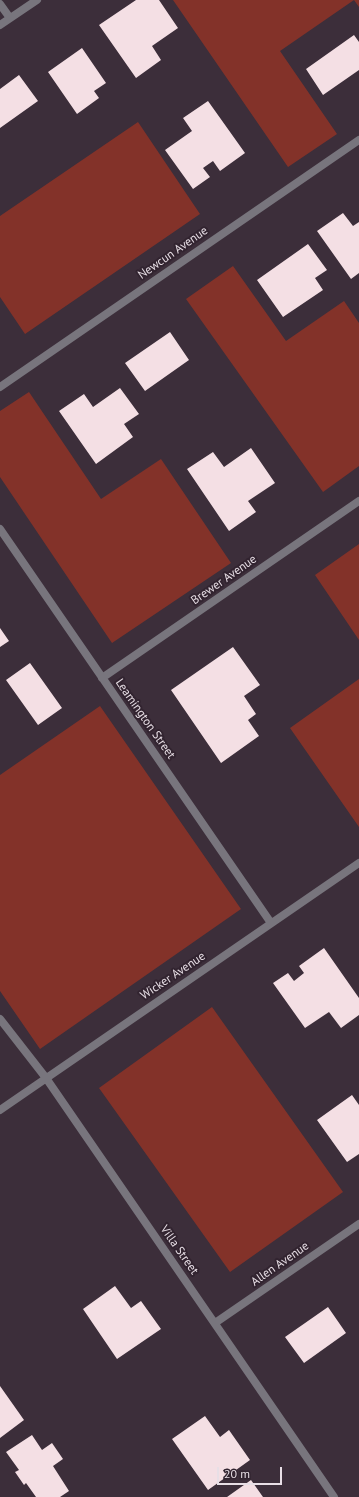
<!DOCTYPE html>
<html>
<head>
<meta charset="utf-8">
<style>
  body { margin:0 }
  #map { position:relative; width:359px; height:1497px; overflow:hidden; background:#3c2e3a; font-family:"PT Sans",sans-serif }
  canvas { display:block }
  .scale { position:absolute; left:217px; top:1467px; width:65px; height:18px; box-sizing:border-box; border:2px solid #e8dfe6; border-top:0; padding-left:5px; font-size:12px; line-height:14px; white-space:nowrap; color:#e8dfe6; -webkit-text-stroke:3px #322430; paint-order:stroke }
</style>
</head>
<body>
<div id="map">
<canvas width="359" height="1497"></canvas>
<div class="scale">20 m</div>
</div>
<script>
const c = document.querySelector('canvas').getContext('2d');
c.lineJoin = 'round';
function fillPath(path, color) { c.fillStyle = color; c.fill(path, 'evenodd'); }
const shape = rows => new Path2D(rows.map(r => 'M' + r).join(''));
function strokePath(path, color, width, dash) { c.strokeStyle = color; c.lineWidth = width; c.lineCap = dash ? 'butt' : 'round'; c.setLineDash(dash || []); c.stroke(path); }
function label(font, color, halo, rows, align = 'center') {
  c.font = font + ' "PT Sans",sans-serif'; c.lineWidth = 4; c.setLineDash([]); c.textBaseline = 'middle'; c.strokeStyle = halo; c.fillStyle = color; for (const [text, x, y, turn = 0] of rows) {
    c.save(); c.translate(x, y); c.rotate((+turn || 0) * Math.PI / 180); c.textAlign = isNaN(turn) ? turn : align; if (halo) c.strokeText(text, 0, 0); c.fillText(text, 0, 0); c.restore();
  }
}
const green = shape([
  [173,0,359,0,359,7,354,0,280,51,337,134,288,167],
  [138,122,200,214,25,334,0,297,0,216],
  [233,266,286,341,344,301,359,323,359,466,323,492,186,299],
  [29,392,101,499,161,459,231,563,112,643,0,477,0,411],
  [359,544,359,640,315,575],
  [359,679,359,827,290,728],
  [100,706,241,909,40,1049,0,991,0,775],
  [212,1007,343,1192,230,1272,99,1088]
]);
const building = shape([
  [136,0,159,0,178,28,152,46,161,60,136,78,99,25],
  [354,35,359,42,359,70,323,95,306,69],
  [82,48,106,83,94,91,99,98,77,114,48,72],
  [19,75,38,101,0,128,0,89],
  [208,101,245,153,220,171,213,161,203,168,210,177,193,189,165,150,192,131,183,118],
  [343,213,353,226,359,222,359,273,351,279,317,231],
  [308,244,327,270,315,278,323,290,283,317,257,280],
  [170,332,189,360,145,391,125,363],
  [120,388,139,414,124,424,133,437,96,464,59,411,84,394,93,407],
  [251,448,275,483,248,501,256,512,229,531,187,469,213,452,224,467],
  [0,628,9,641,0,647],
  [233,647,260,685,244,696,256,714,248,720,259,736,221,763,171,690],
  [30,663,62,708,38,725,6,680],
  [324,948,359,998,359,1015,341,1028,329,1012,305,1028,273,983,288,973,294,981,304,973,299,966],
  [352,1095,359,1105,359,1154,347,1162,317,1120],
  [115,1286,131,1308,141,1301,161,1329,117,1359,83,1309],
  [328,1307,346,1333,304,1363,285,1337],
  [0,1386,24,1420,0,1438],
  [205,1416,220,1437,229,1430,250,1460,208,1490,172,1439],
  [32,1435,42,1450,52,1443,63,1459,53,1466,69,1491,60,1497,36,1497,26,1483,24,1485,15,1472,19,1470,6,1452],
  [251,1480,263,1497,227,1497]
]);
const street = shape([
  [0,4,10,18],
  [0,25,37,0],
  [0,387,359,140],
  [0,529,271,923],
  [102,678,359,501],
  [0,1019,46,1078,334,1497],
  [0,1110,359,863],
  [215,1323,359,1224]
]);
const streetNames = [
  ["Newcun Avenue",173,253,-35],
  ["Brewer Avenue",224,580,-35],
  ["Leamington Street",145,719,55],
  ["Wicker Avenue",173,976,-34],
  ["Villa Street",179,1250,55],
  ["Allen Avenue",280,1264,-35]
];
fillPath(green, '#833229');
fillPath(building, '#f4dfe4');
strokePath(street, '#78757d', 8);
label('12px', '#e8dfe6', '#322430', streetNames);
</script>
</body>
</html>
